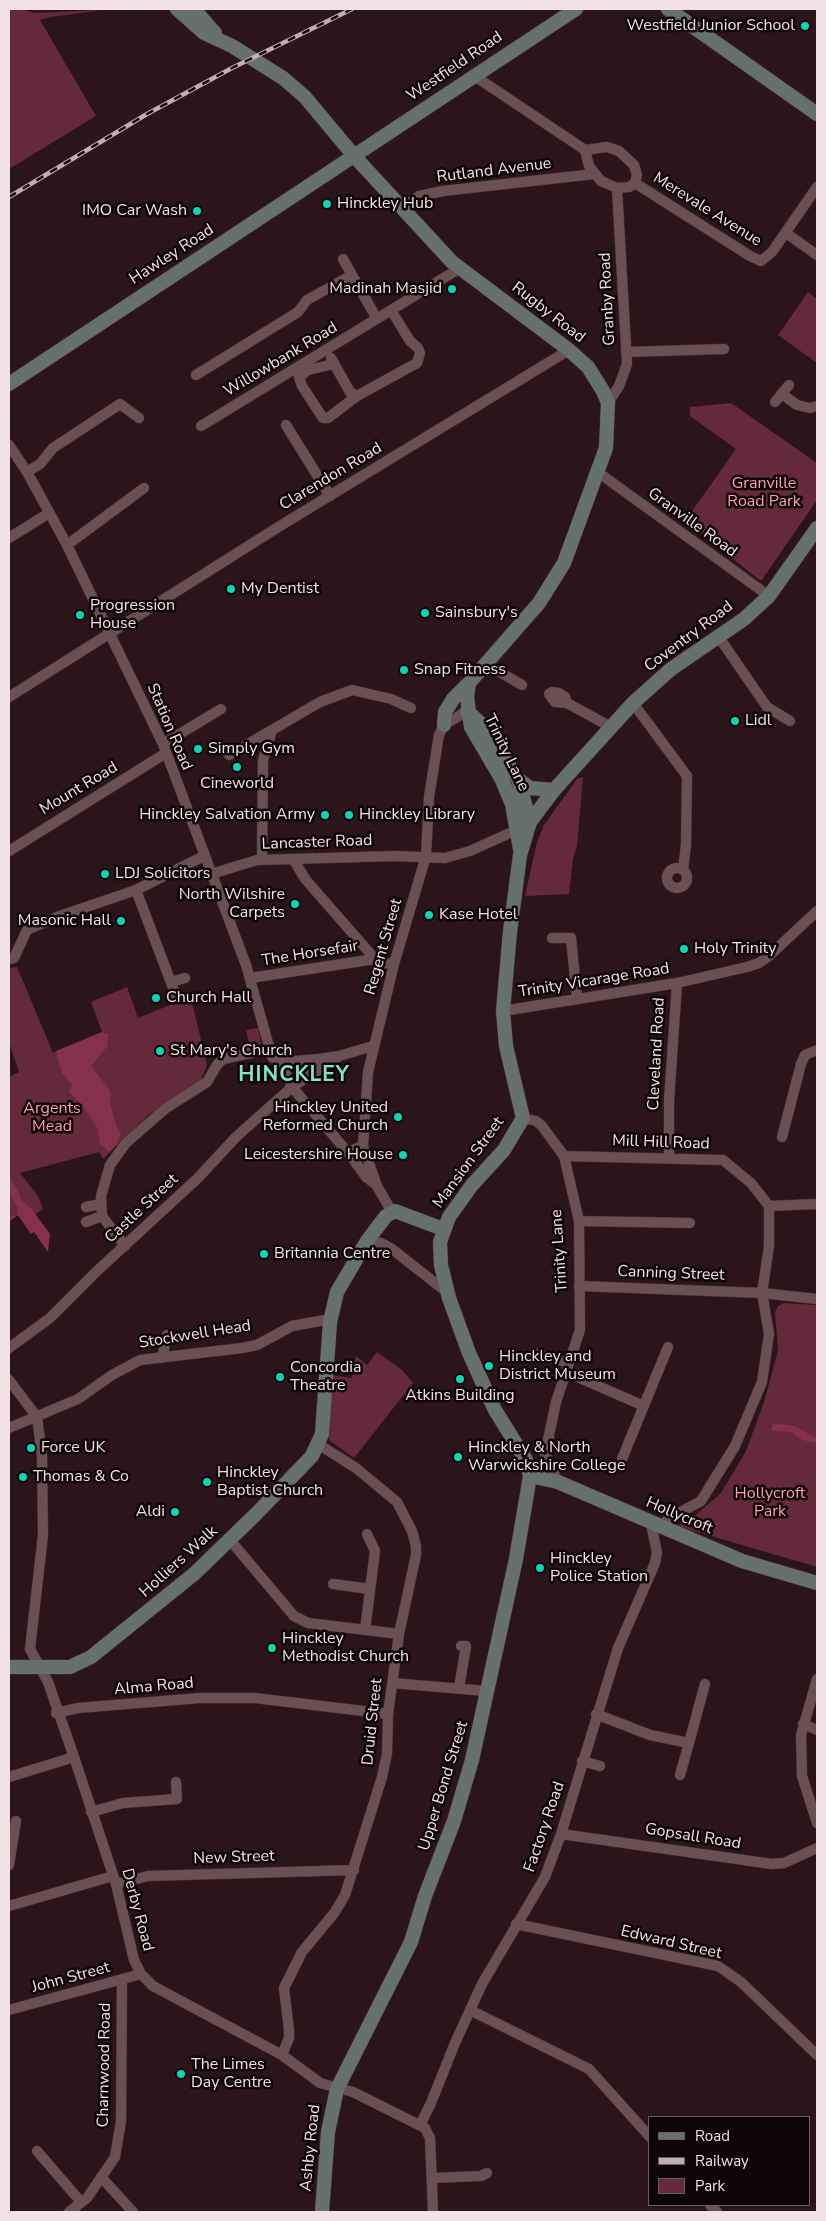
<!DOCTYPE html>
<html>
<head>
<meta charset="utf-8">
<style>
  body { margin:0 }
  #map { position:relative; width:826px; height:2221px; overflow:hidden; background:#2b151b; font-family:"Nunito Sans",sans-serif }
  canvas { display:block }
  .frame { position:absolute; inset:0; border:10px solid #f3e2e5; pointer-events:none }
  .legend { position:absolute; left:648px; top:2116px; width:162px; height:90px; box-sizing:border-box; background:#0d0506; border:1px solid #695d5f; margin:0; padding:6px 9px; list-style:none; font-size:15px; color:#f3e2e5 }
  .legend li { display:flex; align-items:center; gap:10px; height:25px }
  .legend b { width:25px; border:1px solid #695d5f }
</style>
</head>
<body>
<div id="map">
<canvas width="826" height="2221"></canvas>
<div class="frame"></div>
<ul class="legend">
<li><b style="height:6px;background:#66706d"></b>Road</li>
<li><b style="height:6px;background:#c1aeb2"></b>Railway</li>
<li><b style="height:14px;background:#64293a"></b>Park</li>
</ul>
</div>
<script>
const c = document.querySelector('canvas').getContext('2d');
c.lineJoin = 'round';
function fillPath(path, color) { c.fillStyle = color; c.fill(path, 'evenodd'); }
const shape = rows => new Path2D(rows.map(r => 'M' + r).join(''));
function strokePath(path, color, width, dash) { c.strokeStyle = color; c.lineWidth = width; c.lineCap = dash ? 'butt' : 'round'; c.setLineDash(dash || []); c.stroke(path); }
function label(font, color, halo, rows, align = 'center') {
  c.font = font + ' "Nunito Sans",sans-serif'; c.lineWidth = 5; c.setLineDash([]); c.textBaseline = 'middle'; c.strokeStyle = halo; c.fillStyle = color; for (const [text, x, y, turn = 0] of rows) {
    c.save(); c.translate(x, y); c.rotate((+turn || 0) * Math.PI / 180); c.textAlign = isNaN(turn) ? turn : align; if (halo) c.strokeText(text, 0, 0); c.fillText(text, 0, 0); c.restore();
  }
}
const green = shape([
  [9,9,21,9,35,13,103,10,50,17,40,20,96,116,9,169],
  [808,292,817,299,817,363,778,335],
  [731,403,817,463,817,500,761,581,685,521,736,449,690,416,690,407],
  [583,777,577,846,573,859,569,894,525,896,537,842,544,825,577,779],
  [17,967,53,1053,102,1032,91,1002,127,987,138,1018,170,1005,192,1002,207,1065,201,1080,148,1115,103,1159,99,1152,20,1173,38,1196,43,1209,23,1222,18,1215,9,1221,9,1077,19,1072,9,1042,9,968],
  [258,1028,261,1045,250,1047,246,1030],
  [784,1303,817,1305,817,1567,677,1526,693,1517,721,1493,746,1451,765,1399,778,1350,775,1312,778,1306],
  [377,1352,402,1370,413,1383,354,1458,329,1440,331,1375,352,1378,356,1356,367,1365]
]);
const forest = shape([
  [102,1032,109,1034,107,1047,91,1066,111,1092,110,1104,117,1127,121,1133,117,1144,109,1152,100,1144,98,1129,83,1106,69,1092,72,1084,62,1073,56,1051],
  [9,1178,19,1191,21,1200,31,1208,50,1234,48,1252,34,1232,31,1234,18,1215,9,1221,9,1218,17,1214,18,1207,9,1193],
  [773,1423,794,1426,817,1438,817,1443,802,1440,792,1432,771,1431]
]);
const street = shape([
  [473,75,585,150,589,166,601,181,617,188,629,187,635,183,637,175,634,165,619,151,607,147,585,150],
  [635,183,750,256,761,261,772,252,817,187],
  [402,208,419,196,443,191,594,174],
  [786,233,817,255],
  [343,259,352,275],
  [626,352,724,349],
  [331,358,350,392,357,396,417,363,420,353,418,348,410,341,391,310],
  [334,364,308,370,299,377,302,386,323,418,328,418,357,396],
  [196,375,298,312,307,300,352,275,377,319],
  [782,394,797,405,810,408,817,406],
  [775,402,789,385],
  [608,403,619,386,627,364,617,188],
  [286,425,330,496],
  [201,426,460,268],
  [9,445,27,472,67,545,163,744,246,965,272,1057,282,1062,319,1059,339,1056,373,1046],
  [27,472,40,464,53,448,120,404,139,418],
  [599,473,769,596],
  [9,538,49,513],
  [67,545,144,488],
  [718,636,767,707,790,721],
  [486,664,522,685],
  [9,697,280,526,569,350],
  [567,703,555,702,549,694,552,692,559,693,565,697,567,703,611,727],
  [633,703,687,776,686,845,683,870],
  [163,744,221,709],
  [229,755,320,702,352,690,391,699,411,708],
  [9,851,166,753],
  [293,859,306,880,375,959,382,963,394,964],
  [262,860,263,760,272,730],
  '667 878a10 10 0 1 1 20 0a10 10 0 1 1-20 0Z',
  [211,874,257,860,395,856,445,858,470,851,521,828],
  [136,890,175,993,170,995],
  [552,938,571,938,577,999],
  [9,959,14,958,27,930,57,917,136,890,204,856],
  [250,978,375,959],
  [171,982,185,978],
  [503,1011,677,983,747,967,759,963,769,956,817,911],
  [280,1061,292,1087,350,1155],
  [523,1118,536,1121,542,1126,564,1156,579,1221,580,1330,556,1402,545,1454,558,1482],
  [782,1137,801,1064,805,1055,817,1050],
  [363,1146,353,1150,350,1155,366,1177,374,1183],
  [564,1156,723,1160,751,1183,769,1206,769,1246,762,1293,769,1334,762,1382,735,1446,701,1501,668,1519,661,1527],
  [669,1157,669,1101,677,983],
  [769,1206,817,1204],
  [86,1207,100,1204],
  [392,1212,377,1186,363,1146,368,1072,394,964,426,856,429,797,439,735,444,725,467,711],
  [579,1221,690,1223],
  [86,1222,102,1216],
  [367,1241,381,1243,392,1249,448,1293],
  [125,1246,102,1216,101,1196,110,1165,126,1143,166,1108,207,1082,217,1065,223,1059,265,1050,269,1045],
  [579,1286,762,1293,817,1299],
  [9,1348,50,1318,97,1271,198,1178,236,1137,292,1087,337,1058],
  [534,1353,569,1363],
  [162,1358,167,1335],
  [566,1372,644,1406],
  [9,1380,37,1417,42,1455,43,1535,30,1649,48,1682,74,1757,116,1884,134,1960,141,1974,153,1986,282,2055,320,2083,353,2092,425,2128,430,2138,433,2212],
  [9,1428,78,1399,112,1375,140,1360,242,1348,257,1345,292,1326,325,1320,330,1322],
  [622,1459,668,1347],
  [230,1540,294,1616,308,1623,399,1634],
  [333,1584,370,1589],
  [365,1630,375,1551,367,1534],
  [817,1679,801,1735,802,1776,817,1823],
  [392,1683,486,1691],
  [459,1688,466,1646,461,1646],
  [56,1713,78,1708,200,1698,255,1698,388,1714],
  [596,1714,650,1735,689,1743,705,1684],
  [803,1724,817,1730],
  [582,1761,600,1766],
  [680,1775,689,1743],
  [9,1777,74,1757],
  [91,1812,123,1803,177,1799,176,1782],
  [561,1834,772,1864,784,1863,817,1848],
  [9,1865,16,1821],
  [116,1884,148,1876,354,1870],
  [9,1906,113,1876],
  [516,1924,718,1966,741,1982,817,2055],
  [9,2010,141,1974],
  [470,2010,589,2069,650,2137],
  [282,2055,289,2038,289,2030,284,1988,302,1952,335,1912,345,1895,382,1777,387,1754,388,1714,399,1634,416,1555,416,1546,412,1531,397,1502,356,1468,318,1444],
  [420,2125,431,2103,455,2043,482,1984,545,1877,561,1834,618,1648,655,1563,657,1552,652,1529,653,1524],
  [37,2151,81,2202],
  [101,2177,133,2212],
  [432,2178,481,2176,487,2173],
  [710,2205,717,2212],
  [69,2212,87,2198,115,2157,121,2121,122,1979]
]);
const secondary = shape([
  [177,9,204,33,232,46,283,78,305,97,355,157,452,262,569,350,588,367,603,391,608,403,606,448,564,563,539,603,469,683,467,697,471,727,502,780,512,804,520,849],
  [194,9,215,33],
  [668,9,817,114],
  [9,384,576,9],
  [444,725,445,712,453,699,469,683],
  [518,779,530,788,554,790],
  [530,822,554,790,633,703,671,669,744,619,769,596,817,528],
  [530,1476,558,1482,742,1561,817,1583],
  [9,1667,70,1667,91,1657,194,1574,255,1515,312,1456,322,1434,330,1322,337,1292,367,1241,386,1216,395,1211,443,1229],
  [322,2212,328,2132,337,2089,411,1942,425,1896,454,1821,472,1760,516,1559,530,1476,526,1460,495,1410,469,1353,449,1298,441,1265,440,1242,449,1217,472,1185,504,1150,523,1118,506,1046,503,1011,510,932,520,855,530,822,518,779,481,724,467,711]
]);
const rail = shape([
  [9,197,147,114,232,68,352,9]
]);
const markers = [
  [805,26,5,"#0ed5b4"],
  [327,204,5,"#0ed5b4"],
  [197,211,5,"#0ed5b4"],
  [452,289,5,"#0ed5b4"],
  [231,589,5,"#0ed5b4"],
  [425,613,5,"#0ed5b4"],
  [80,615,5,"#0ed5b4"],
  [404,670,5,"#0ed5b4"],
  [735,721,5,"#0ed5b4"],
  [198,749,5,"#0ed5b4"],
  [237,767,5,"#0ed5b4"],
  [325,815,5,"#0ed5b4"],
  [349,815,5,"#0ed5b4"],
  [105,874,5,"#0ed5b4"],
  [295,904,5,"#0ed5b4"],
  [429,915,5,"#0ed5b4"],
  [121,921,5,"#0ed5b4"],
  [684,949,5,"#0ed5b4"],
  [156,998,5,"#0ed5b4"],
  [160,1051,5,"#0ed5b4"],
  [398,1117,5,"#0ed5b4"],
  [403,1155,5,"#0ed5b4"],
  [264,1254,5,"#0ed5b4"],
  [489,1366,5,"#0ed5b4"],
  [280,1377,5,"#0ed5b4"],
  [460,1379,5,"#0ed5b4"],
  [31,1448,5,"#0ed5b4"],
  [458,1457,5,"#0ed5b4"],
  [23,1477,5,"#0ed5b4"],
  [207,1482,5,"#0ed5b4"],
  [175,1512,5,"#0ed5b4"],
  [540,1568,5,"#0ed5b4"],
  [272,1648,5,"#0ed5b4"],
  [181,2074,5,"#0ed5b4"]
];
const poiNames = [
  ["Westfield Junior School",795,26,"right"],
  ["Hinckley Hub",337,204],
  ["IMO Car Wash",187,211,"right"],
  ["Madinah Masjid",442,289,"right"],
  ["My Dentist",241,589],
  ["Progression",90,606],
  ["House",90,624],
  ["Sainsbury's",435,613],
  ["Snap Fitness",414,670],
  ["Lidl",745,721],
  ["Simply Gym",208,749],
  ["Cineworld",237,784,"center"],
  ["Hinckley Salvation Army",315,815,"right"],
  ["Hinckley Library",359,815],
  ["LDJ Solicitors",115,874],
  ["North Wilshire",285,895,"right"],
  ["Carpets",285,913,"right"],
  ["Kase Hotel",439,915],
  ["Masonic Hall",111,921,"right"],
  ["Holy Trinity",694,949],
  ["Church Hall",166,998],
  ["St Mary's Church",170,1051],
  ["Hinckley United",388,1108,"right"],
  ["Reformed Church",388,1126,"right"],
  ["Leicestershire House",393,1155,"right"],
  ["Britannia Centre",274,1254],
  ["Hinckley and",499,1357],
  ["District Museum",499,1375],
  ["Concordia",290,1368],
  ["Theatre",290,1386],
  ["Atkins Building",460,1396,"center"],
  ["Force UK",41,1448],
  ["Hinckley & North",468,1448],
  ["Warwickshire College",468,1466],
  ["Hinckley",217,1473],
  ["Baptist Church",217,1491],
  ["Thomas & Co",33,1477],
  ["Aldi",165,1512,"right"],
  ["Hinckley",550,1559],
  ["Police Station",550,1577],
  ["Hinckley",282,1639],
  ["Methodist Church",282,1657],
  ["The Limes",191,2065],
  ["Day Centre",191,2083]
];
const streetNames = [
  ["Westfield Road",455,67,-34],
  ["Rutland Avenue",494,171,-7],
  ["Merevale Avenue",707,210,32],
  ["Hawley Road",172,255,-33],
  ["Granby Road",608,299,-93],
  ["Rugby Road",548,313,38],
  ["Willowbank Road",281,360,-31],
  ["Clarendon Road",331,477,-31],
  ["Granville Road",692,523,36],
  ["Coventry Road",689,637,-37],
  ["Station Road",169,727,67],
  ["Trinity Lane",506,753,64],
  ["Mount Road",79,789,-31],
  ["Lancaster Road",317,843,-2],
  ["Regent Street",384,947,-74],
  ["The Horsefair",310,954,-9],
  ["Trinity Vicarage Road",594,981,-9],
  ["Cleveland Road",657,1054,-87],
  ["Mill Hill Road",661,1143,2],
  ["Mansion Street",469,1163,-54],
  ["Castle Street",142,1209,-43],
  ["Trinity Lane",560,1251,-94],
  ["Canning Street",671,1274,2],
  ["Stockwell Head",195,1335,-9],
  ["Hollycroft",679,1516,23],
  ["Holliers Walk",179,1562,-42],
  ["Alma Road",154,1687,-5],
  ["Druid Street",373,1722,-84],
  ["Upper Bond Street",444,1786,-73],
  ["Factory Road",545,1827,-71],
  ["Gopsall Road",693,1837,9],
  ["New Street",234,1858,-2],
  ["Derby Road",137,1910,75],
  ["Edward Street",671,1943,13],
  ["John Street",71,1978,-15],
  ["Charnwood Road",105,2065,-89],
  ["Ashby Road",311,2148,-84]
];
const parkNames = [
  ["Granville",764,484],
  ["Road Park",764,502],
  ["Argents",52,1109],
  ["Mead",52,1127],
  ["Hollycroft",770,1494],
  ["Park",770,1512]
];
const districtNames = [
  ["HINCKLEY",294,1076]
];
fillPath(green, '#64293a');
fillPath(forest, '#86314b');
strokePath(street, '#443337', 11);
strokePath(secondary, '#443337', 15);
strokePath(street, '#6a4f55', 10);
strokePath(secondary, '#66706d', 14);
strokePath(rail, '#c1aeb2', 4.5);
strokePath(rail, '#0d0506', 2.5, [8]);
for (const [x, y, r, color] of markers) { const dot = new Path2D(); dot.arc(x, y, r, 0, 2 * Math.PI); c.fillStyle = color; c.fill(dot); strokePath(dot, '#0d0506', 2); }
label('16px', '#f3e2e5', '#0d0506', poiNames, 'left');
label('16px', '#f3e2e5', '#0d0506', streetNames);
label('16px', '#ff9db4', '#0d0506', parkNames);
c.letterSpacing = '1px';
label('bold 21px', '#81e4cc', '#0d0506', districtNames);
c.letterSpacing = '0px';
</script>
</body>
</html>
